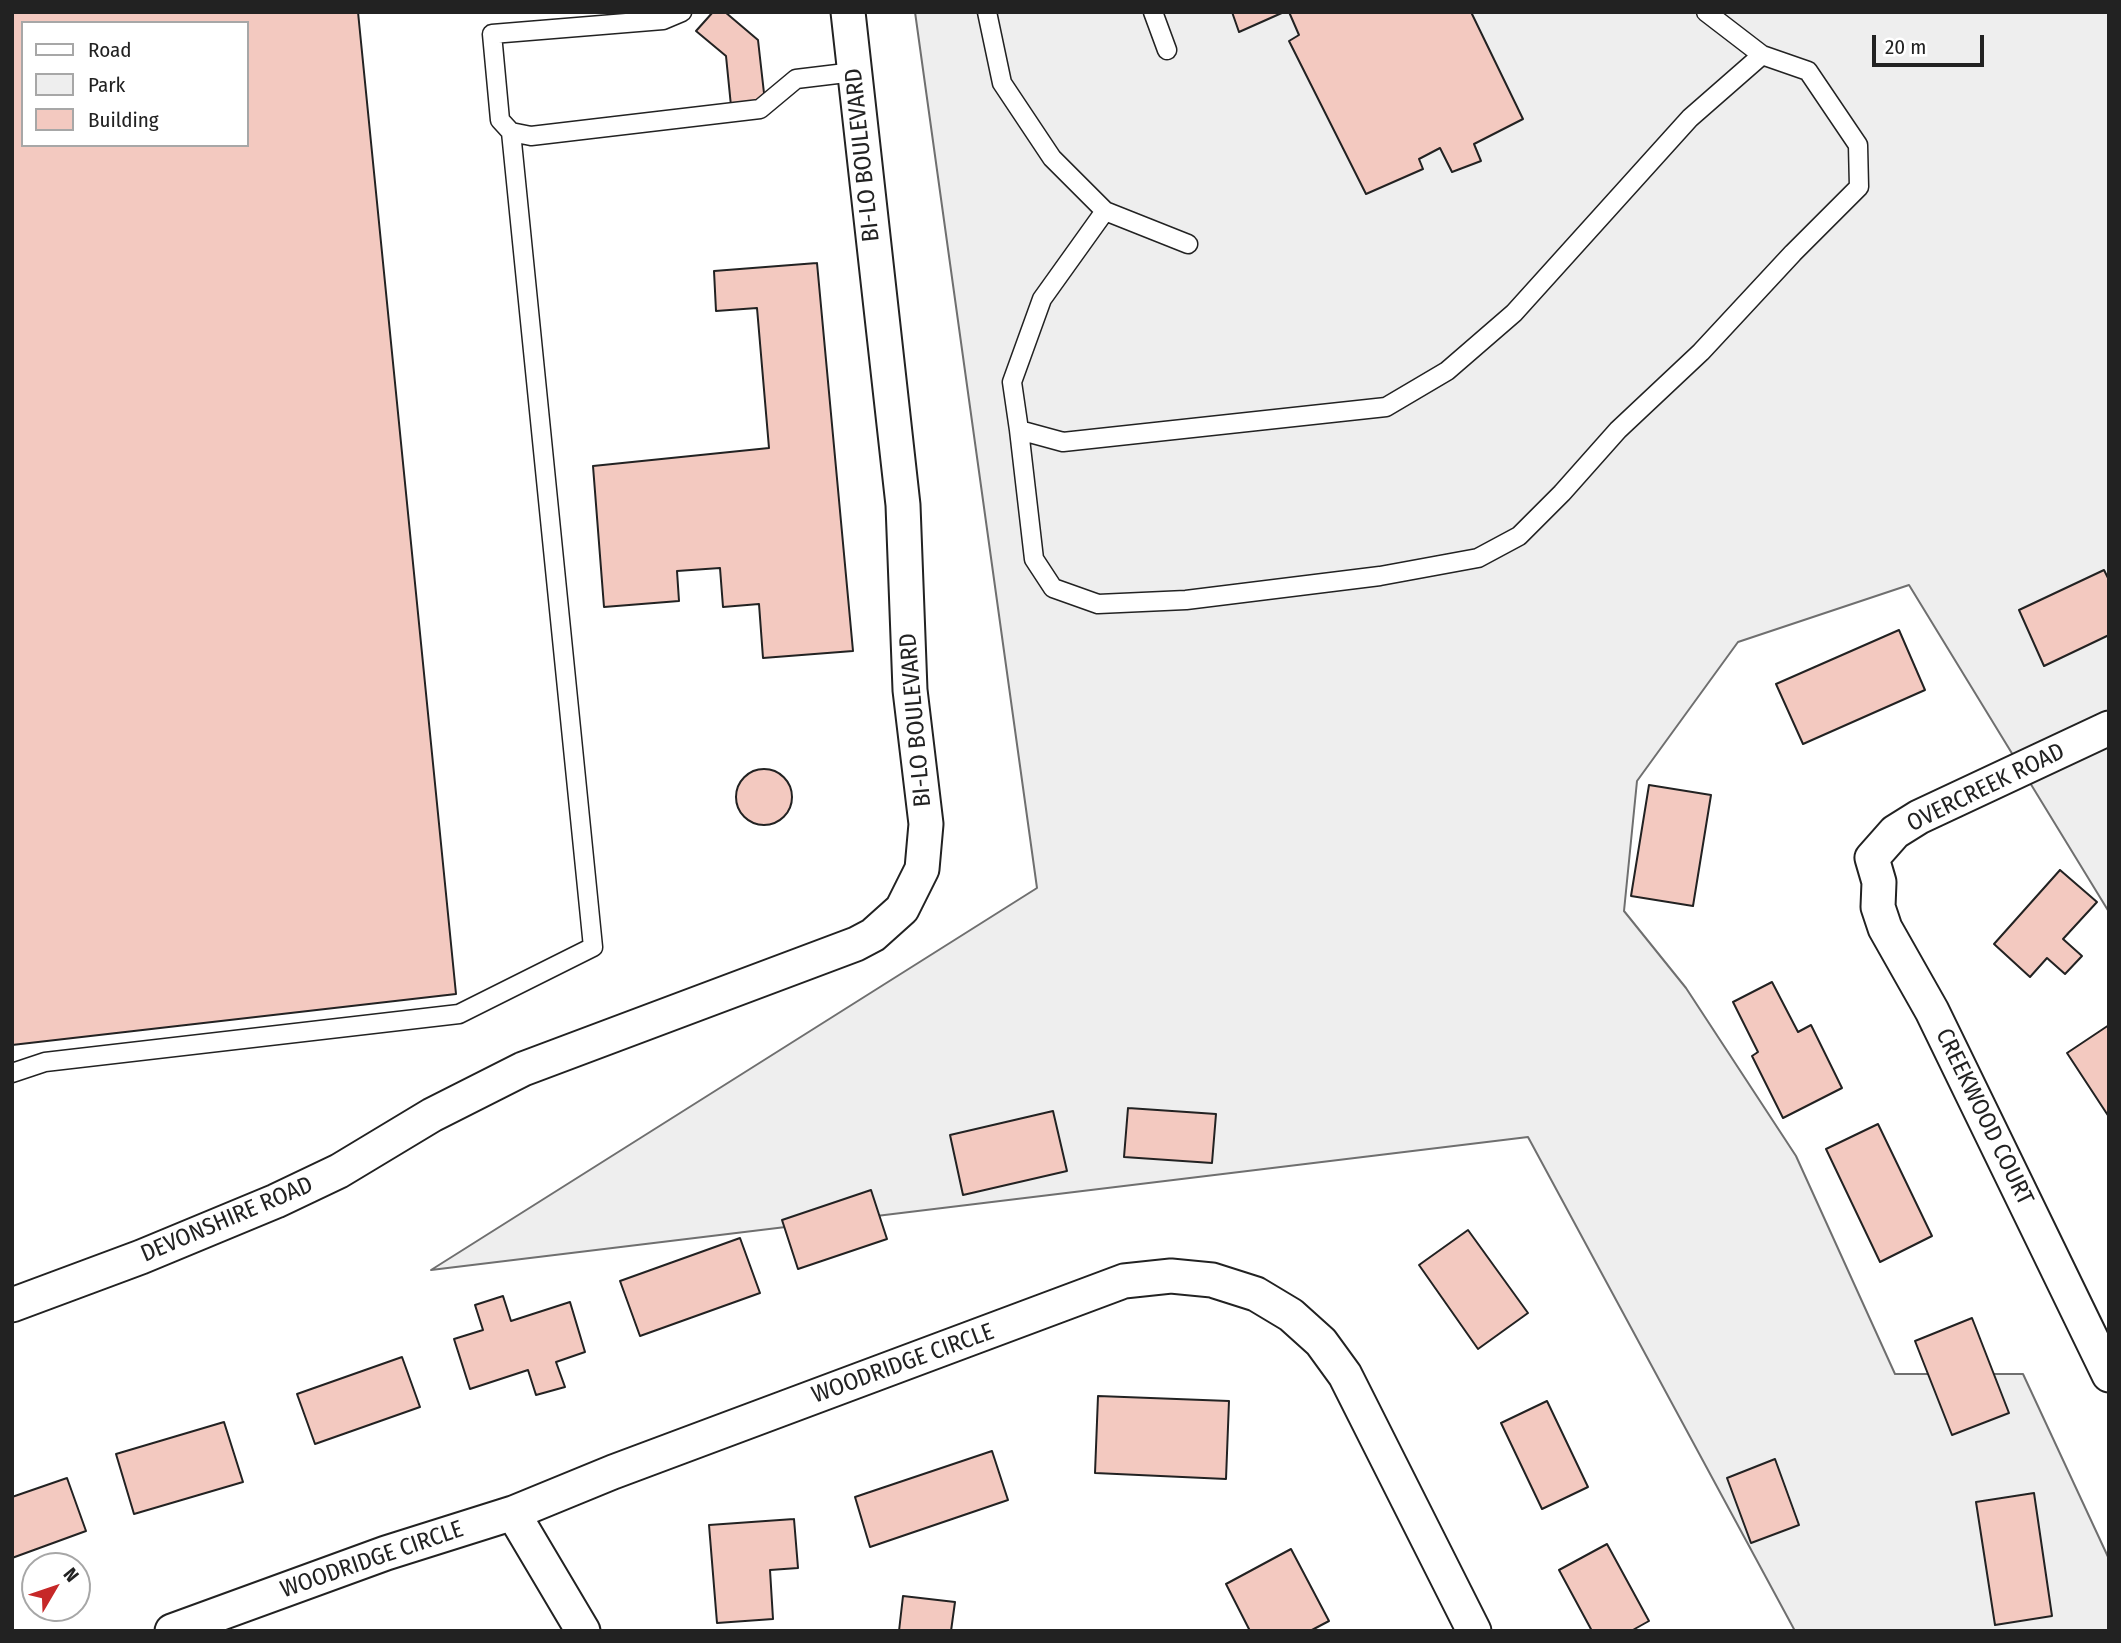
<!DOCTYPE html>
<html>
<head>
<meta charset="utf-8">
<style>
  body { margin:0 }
  #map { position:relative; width:2121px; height:1643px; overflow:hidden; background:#fff; font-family:"Fira Sans Condensed",sans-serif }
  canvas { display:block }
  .frame { position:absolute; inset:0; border:14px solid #222; pointer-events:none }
  .legend { position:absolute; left:21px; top:21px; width:228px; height:126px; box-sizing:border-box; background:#fff; border:2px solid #a7a7a7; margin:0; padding:9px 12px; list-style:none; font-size:21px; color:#222 }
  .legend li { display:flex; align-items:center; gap:14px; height:35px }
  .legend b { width:35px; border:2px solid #a7a7a7 }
  .north { position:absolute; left:21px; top:1552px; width:70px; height:70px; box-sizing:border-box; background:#fff; border:2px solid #a7a7a7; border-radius:50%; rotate:51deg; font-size:19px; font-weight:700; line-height:28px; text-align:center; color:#222 }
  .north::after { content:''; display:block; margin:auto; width:24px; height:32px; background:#c62828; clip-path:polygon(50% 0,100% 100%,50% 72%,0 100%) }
  .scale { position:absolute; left:1872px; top:35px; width:112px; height:32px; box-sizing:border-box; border:4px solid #222; border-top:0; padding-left:9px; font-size:21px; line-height:24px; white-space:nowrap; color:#222; -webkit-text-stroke:5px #fff; paint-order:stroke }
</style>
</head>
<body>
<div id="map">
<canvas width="2121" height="1643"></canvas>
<div class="frame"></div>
<ul class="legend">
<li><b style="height:9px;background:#fff"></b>Road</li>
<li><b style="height:19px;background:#eee"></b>Park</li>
<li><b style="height:19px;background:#f3c9c0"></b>Building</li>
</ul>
<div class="north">N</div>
<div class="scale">20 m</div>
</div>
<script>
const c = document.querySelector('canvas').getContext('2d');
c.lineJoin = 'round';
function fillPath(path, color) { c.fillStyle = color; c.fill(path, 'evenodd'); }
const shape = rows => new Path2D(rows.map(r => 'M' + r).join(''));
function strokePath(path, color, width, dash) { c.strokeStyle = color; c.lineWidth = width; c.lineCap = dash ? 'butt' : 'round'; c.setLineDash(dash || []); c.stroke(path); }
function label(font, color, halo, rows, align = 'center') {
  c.font = font + ' "Fira Sans Condensed",sans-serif'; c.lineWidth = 5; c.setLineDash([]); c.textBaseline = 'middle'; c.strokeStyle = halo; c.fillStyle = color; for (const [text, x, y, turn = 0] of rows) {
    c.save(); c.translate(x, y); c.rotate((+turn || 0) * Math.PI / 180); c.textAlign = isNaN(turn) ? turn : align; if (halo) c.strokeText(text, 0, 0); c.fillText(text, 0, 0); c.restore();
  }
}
const green = shape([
  [915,12,2109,12,2109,912,1909,585,1738,642,1637,781,1624,911,1686,988,1796,1156,1895,1374,2023,1374,2109,1559,2109,1631,1795,1631,1528,1137,431,1270,1037,888,915,12]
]);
const building = shape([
  [12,12,358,12,456,994,12,1045,12,12],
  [23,23,247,23,247,145,23,145,23,23],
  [713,12,725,12,758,40,765,102,731,106,726,56,696,31,713,12],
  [1232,12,1284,12,1239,32,1232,12],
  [1289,12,1471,12,1523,119,1474,144,1481,161,1452,172,1440,148,1419,159,1423,169,1366,194,1289,41,1299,35,1289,12],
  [817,263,853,651,763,658,759,604,723,607,720,568,677,571,679,601,604,607,593,466,769,448,757,308,716,311,714,271,817,263],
  [2104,570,2109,580,2109,635,2044,666,2019,610,2104,570],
  [1899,630,1925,690,1803,744,1776,684,1899,630],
  '736 797a28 28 0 1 1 56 0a28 28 0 1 1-56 0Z',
  [1649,785,1711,795,1693,906,1631,896,1649,785],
  [2060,870,2097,902,2063,939,2082,956,2065,974,2047,958,2030,977,1994,944,2060,870],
  [1772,982,1798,1032,1811,1025,1842,1088,1783,1118,1752,1056,1758,1052,1733,1002,1772,982],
  [2109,1025,2109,1117,2067,1053,2109,1025],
  [1128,1108,1216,1114,1212,1163,1124,1157,1128,1108],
  [1053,1111,1067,1171,963,1195,950,1135,1053,1111],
  [1878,1124,1932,1236,1880,1262,1826,1149,1878,1124],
  [871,1190,887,1239,798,1269,782,1220,871,1190],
  [1468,1230,1528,1313,1478,1349,1419,1265,1468,1230],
  [740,1238,760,1293,640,1336,620,1281,740,1238],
  [503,1296,511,1321,570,1302,585,1352,556,1362,565,1387,536,1395,528,1370,470,1389,454,1339,483,1330,475,1305,503,1296],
  [1972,1318,2009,1413,1952,1435,1915,1341,1972,1318],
  [402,1357,420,1407,315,1444,297,1394,402,1357],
  [1098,1396,1229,1401,1226,1479,1095,1473,1098,1396],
  [1547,1401,1588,1487,1542,1509,1501,1423,1547,1401],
  [224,1422,243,1482,134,1514,116,1454,224,1422],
  [992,1451,1008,1500,870,1547,855,1497,992,1451],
  [1775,1459,1799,1525,1751,1543,1727,1478,1775,1459],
  [67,1478,86,1531,12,1558,12,1497,67,1478],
  [2034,1493,2052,1616,1995,1625,1976,1502,2034,1493],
  [794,1519,798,1568,770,1570,773,1619,717,1623,709,1525,794,1519],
  [1607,1544,1649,1621,1631,1631,1592,1631,1559,1570,1607,1544],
  [1291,1549,1329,1621,1310,1631,1250,1631,1226,1584,1291,1549],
  [903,1596,955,1602,951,1631,899,1631,903,1596]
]);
const lane = shape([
  [682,12,663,20,492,34,500,120,511,132,531,136,760,109,796,79,854,72],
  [987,12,1002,83,1052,158,1105,211,1188,244],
  [1153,12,1167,50],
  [1706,12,1762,55],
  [1019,430,1034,559,1053,588,1098,604,1186,600,1380,576,1478,558,1519,536,1562,493,1618,430,1701,352,1793,253,1859,187,1858,145,1808,71,1762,55,1690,118,1514,313,1447,371,1386,407,1063,442,1019,430,1012,382,1042,299,1105,211],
  [12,1073,45,1062,459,1014,593,947,511,132]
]);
const street = shape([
  [2109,728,1919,817,1895,832,1872,858,1879,882,1878,907,1885,928,1932,1011,2109,1375],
  [12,1305,141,1257,276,1201,339,1171,432,1115,523,1069,856,944,873,935,902,909,922,869,926,824,910,690,903,505,848,12],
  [513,1513,583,1631],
  [172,1631,386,1553,513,1513,613,1472,1124,1281,1171,1276,1212,1280,1256,1294,1291,1315,1321,1342,1345,1375,1474,1631]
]);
const streetNames = [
  ["BI-LO BOULEVARD",863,155,-96],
  ["BI-LO BOULEVARD",916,720,-95],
  ["OVERCREEK ROAD",1986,788,-26],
  ["CREEKWOOD COURT",1984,1117,64],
  ["DEVONSHIRE ROAD",227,1220,-23],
  ["WOODRIDGE CIRCLE",903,1364,-20],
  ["WOODRIDGE CIRCLE",372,1560,-19]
];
fillPath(green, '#eee');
strokePath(green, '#6f6f6f', 2);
fillPath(building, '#f3c9c0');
strokePath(building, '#222', 2);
strokePath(lane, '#222', 21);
strokePath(street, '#222', 37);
strokePath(lane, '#fff', 18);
strokePath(street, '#fff', 33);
label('24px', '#222', '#fff', streetNames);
</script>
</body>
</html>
